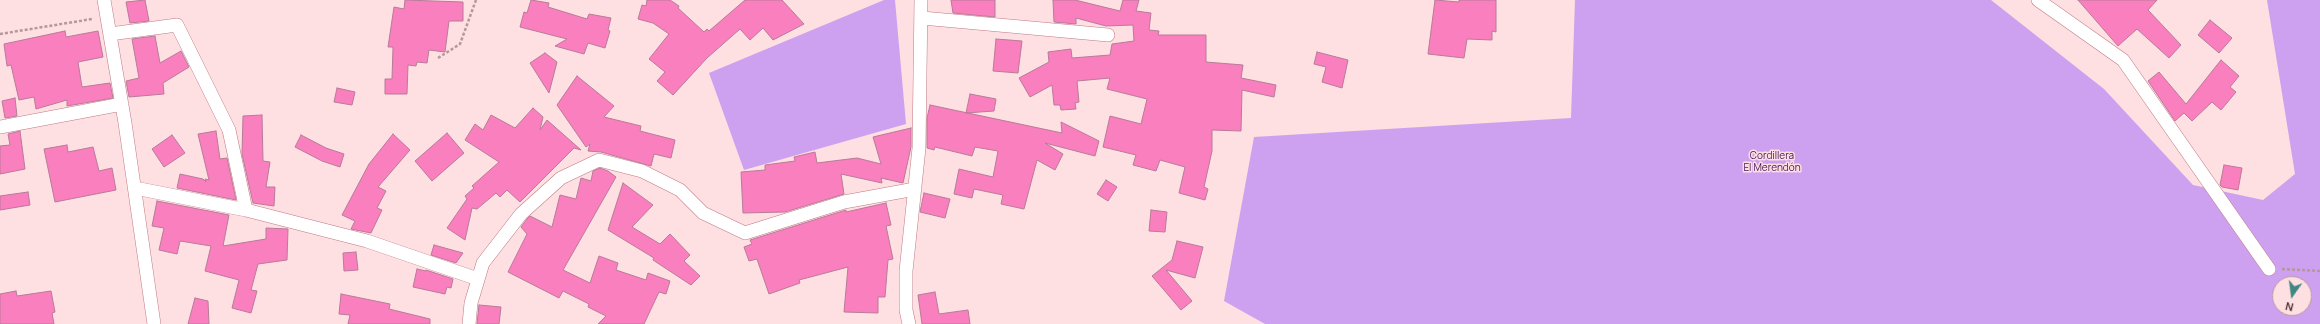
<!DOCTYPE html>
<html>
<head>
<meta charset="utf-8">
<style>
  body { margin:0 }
  #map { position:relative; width:2320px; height:324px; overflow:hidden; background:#fedfe2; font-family:Manrope,sans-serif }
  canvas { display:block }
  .north { position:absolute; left:2272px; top:276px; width:40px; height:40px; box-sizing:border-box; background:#fedfe2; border:1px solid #b89a9d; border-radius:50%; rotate:194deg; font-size:11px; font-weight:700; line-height:16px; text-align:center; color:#503236 }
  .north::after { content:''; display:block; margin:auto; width:14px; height:18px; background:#408782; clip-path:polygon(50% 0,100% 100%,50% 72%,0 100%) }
</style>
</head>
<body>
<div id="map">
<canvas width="2320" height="324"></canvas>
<div class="north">N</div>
</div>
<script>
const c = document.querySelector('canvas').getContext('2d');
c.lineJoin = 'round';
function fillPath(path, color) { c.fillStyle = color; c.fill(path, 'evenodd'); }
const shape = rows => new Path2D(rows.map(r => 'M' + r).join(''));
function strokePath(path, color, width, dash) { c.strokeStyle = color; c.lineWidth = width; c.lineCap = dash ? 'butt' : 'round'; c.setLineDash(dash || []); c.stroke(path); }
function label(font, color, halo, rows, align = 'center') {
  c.font = font + ' Manrope,sans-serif'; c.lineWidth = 3; c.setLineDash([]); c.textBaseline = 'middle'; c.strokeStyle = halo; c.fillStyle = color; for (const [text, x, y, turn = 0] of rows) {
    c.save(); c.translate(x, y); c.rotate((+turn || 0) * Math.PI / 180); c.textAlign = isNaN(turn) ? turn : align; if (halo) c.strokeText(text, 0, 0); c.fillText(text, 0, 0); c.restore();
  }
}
const green = shape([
  [884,0,895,0,906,124,744,170,709,73],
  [1575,0,1991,0,2104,89,2193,185,2263,200,2295,174,2267,0,2320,0,2320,324,1265,324,1224,301,1254,137,1571,118],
  [2280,284,2304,284,2304,308,2280,308]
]);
const building = shape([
  [145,0,149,21,130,23,126,2,145,0],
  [405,0,463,2,463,21,449,21,445,52,429,50,427,63,417,62,416,66,408,65,407,94,385,94,385,79,392,79,393,47,388,47,394,7,404,9,405,0],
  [531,0,549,3,548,7,587,19,589,14,611,18,608,30,610,31,605,48,588,43,584,54,555,46,567,39,520,27,524,12,527,13,531,0],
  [647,0,670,0,679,6,678,8,704,32,707,29,709,31,745,0,782,0,804,24,773,40,763,28,750,40,740,29,707,58,673,95,657,81,665,72,649,59,669,34,653,23,638,19,642,5,646,6,647,0],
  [951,0,995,0,995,17,953,13,951,0],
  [1053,0,1075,0,1120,11,1123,0,1139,0,1136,11,1151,13,1149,30,1159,31,1158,35,1206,35,1206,62,1243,65,1241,78,1276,85,1274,97,1242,90,1241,131,1212,130,1212,151,1204,187,1208,189,1205,200,1179,193,1185,167,1160,160,1156,171,1133,165,1136,155,1103,147,1110,116,1141,124,1147,99,1107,89,1110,78,1077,81,1079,102,1075,103,1076,109,1061,110,1060,105,1054,105,1052,85,1030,97,1019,78,1049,62,1048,52,1071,49,1072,58,1110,55,1112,44,1134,41,1133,25,1106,26,1076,18,1076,24,1054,22,1053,0],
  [1435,0,1459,2,1459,0,1496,0,1496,32,1492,31,1492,40,1467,39,1464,58,1428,54,1435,0],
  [2078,0,2157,0,2148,10,2181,45,2169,58,2137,29,2118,46,2078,0],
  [2210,20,2232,38,2219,53,2198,35,2210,20],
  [65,31,66,37,98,31,103,57,78,62,82,87,110,83,113,98,67,106,67,100,36,109,34,97,19,100,11,65,7,66,4,44,65,31],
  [155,36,160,63,181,51,189,67,163,83,164,94,129,97,126,81,139,78,132,39,155,36],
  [996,39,1022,41,1018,73,993,71,996,39],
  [1317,52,1348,60,1342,88,1322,82,1326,67,1314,64,1317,52],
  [545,53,557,62,549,93,530,63,545,53],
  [2221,60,2239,76,2230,87,2236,92,2221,110,2212,102,2192,121,2184,113,2175,121,2148,81,2159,72,2186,104,2221,60],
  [577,76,614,106,604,117,641,126,640,131,675,140,671,158,654,154,651,166,601,152,588,151,590,144,586,147,557,105,577,76],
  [337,88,355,92,352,105,334,102,337,88],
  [970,94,996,99,994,111,966,113,970,94],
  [15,98,17,116,5,118,2,101,15,98],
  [930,105,1062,133,1061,122,1099,141,1095,156,1045,143,1063,154,1055,170,1037,160,1024,209,1001,204,1003,195,974,189,972,198,954,194,959,169,993,177,998,151,975,147,972,156,935,147,934,150,927,148,927,118,930,105],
  [533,108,543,117,540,130,547,120,581,150,574,148,520,202,507,190,500,197,496,193,477,209,472,208,465,240,447,228,467,199,465,196,474,188,472,186,499,162,465,140,475,124,483,130,491,115,515,128,533,108],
  [262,115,263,161,270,162,266,187,275,187,274,206,253,203,242,154,243,116,262,115],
  [911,128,911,147,903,183,881,178,882,183,841,174,844,194,785,212,743,213,741,172,765,170,765,165,795,161,794,157,815,152,817,163,857,158,881,164,873,137,911,128],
  [20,131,25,169,0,174,0,146,10,145,8,134,20,131],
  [216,131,220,159,227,158,236,200,177,188,180,174,203,179,206,182,205,179,209,180,198,134,216,131],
  [447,133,464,153,432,181,415,161,447,133],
  [393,134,410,150,378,187,386,191,377,208,382,210,371,233,351,229,355,221,342,215,369,164,393,134],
  [172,135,185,153,164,167,152,149,172,135],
  [301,135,326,148,344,154,340,167,322,161,295,147,301,135],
  [67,145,68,152,93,147,99,171,112,168,116,190,55,202,44,149,67,145],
  [2224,165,2242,168,2238,190,2222,187,2220,185,2224,165],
  [600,168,608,171,616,177,563,270,590,283,599,256,618,263,616,270,646,280,648,273,670,281,666,294,659,292,644,324,598,324,606,316,588,307,589,304,563,291,559,298,508,272,527,234,521,227,527,219,530,216,552,227,560,195,576,199,581,178,591,181,593,171,600,168],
  [1106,180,1117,187,1108,201,1097,194,1106,180],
  [623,183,653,205,632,227,660,244,670,234,690,255,684,261,700,276,691,285,653,260,654,258,608,230,623,183],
  [28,192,30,205,0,210,0,196,28,192],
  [924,193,950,199,945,218,920,212,924,193],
  [157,201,229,215,223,246,266,239,266,228,288,229,287,260,258,264,251,290,257,291,251,313,232,308,239,280,205,271,211,246,180,241,177,254,159,250,164,228,152,226,157,201],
  [886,203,891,225,886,226,893,259,888,260,885,297,878,297,878,313,844,312,848,267,799,280,800,283,769,294,757,259,749,261,744,247,752,244,750,240,846,210,846,212,886,203],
  [1151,210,1167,212,1165,232,1149,231,1151,210],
  [1177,241,1203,247,1195,278,1166,270,1192,301,1181,310,1152,276,1172,260,1177,241],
  [434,245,463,253,456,263,431,255,434,245],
  [356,252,358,270,344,271,343,253,356,252],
  [417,269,426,271,426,270,453,279,451,288,447,287,445,294,413,287,417,269],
  [16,291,17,296,51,291,55,312,52,313,54,324,0,324,0,294,16,291],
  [935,292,939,314,968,310,970,324,922,324,918,295,935,292],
  [341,294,390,304,389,309,430,319,430,324,348,324,350,315,339,314,341,294],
  [195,298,208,301,209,324,188,324,195,298],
  [479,305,501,307,499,324,477,324,479,305]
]);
const path = shape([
  [0,34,92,19],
  [438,58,460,44,476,0],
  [2282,269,2320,271]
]);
const minor = shape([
  [104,0,125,123,154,324],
  [2038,0,2123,60,2269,269],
  [922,18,1108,35],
  [110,34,177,25,229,130,246,210],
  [0,127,122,104],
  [135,188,246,210,367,241,478,279],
  [469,324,471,303,483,263,521,214,561,178,599,160,642,171,680,190,703,213,745,233,844,202,915,189],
  [909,324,906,310,906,271,919,148,921,0]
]);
const parkNames = [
  ["Cordillera",1772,156],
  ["El Merendón",1772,168]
];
fillPath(green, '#cea0f0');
fillPath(building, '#fa7fbe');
strokePath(building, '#b97a98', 1);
strokePath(minor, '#c07a85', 14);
strokePath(path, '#b6979a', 2.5, [3, 2]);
strokePath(minor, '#fff', 13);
label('10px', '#3f1558', '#fedfe2', parkNames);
</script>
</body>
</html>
